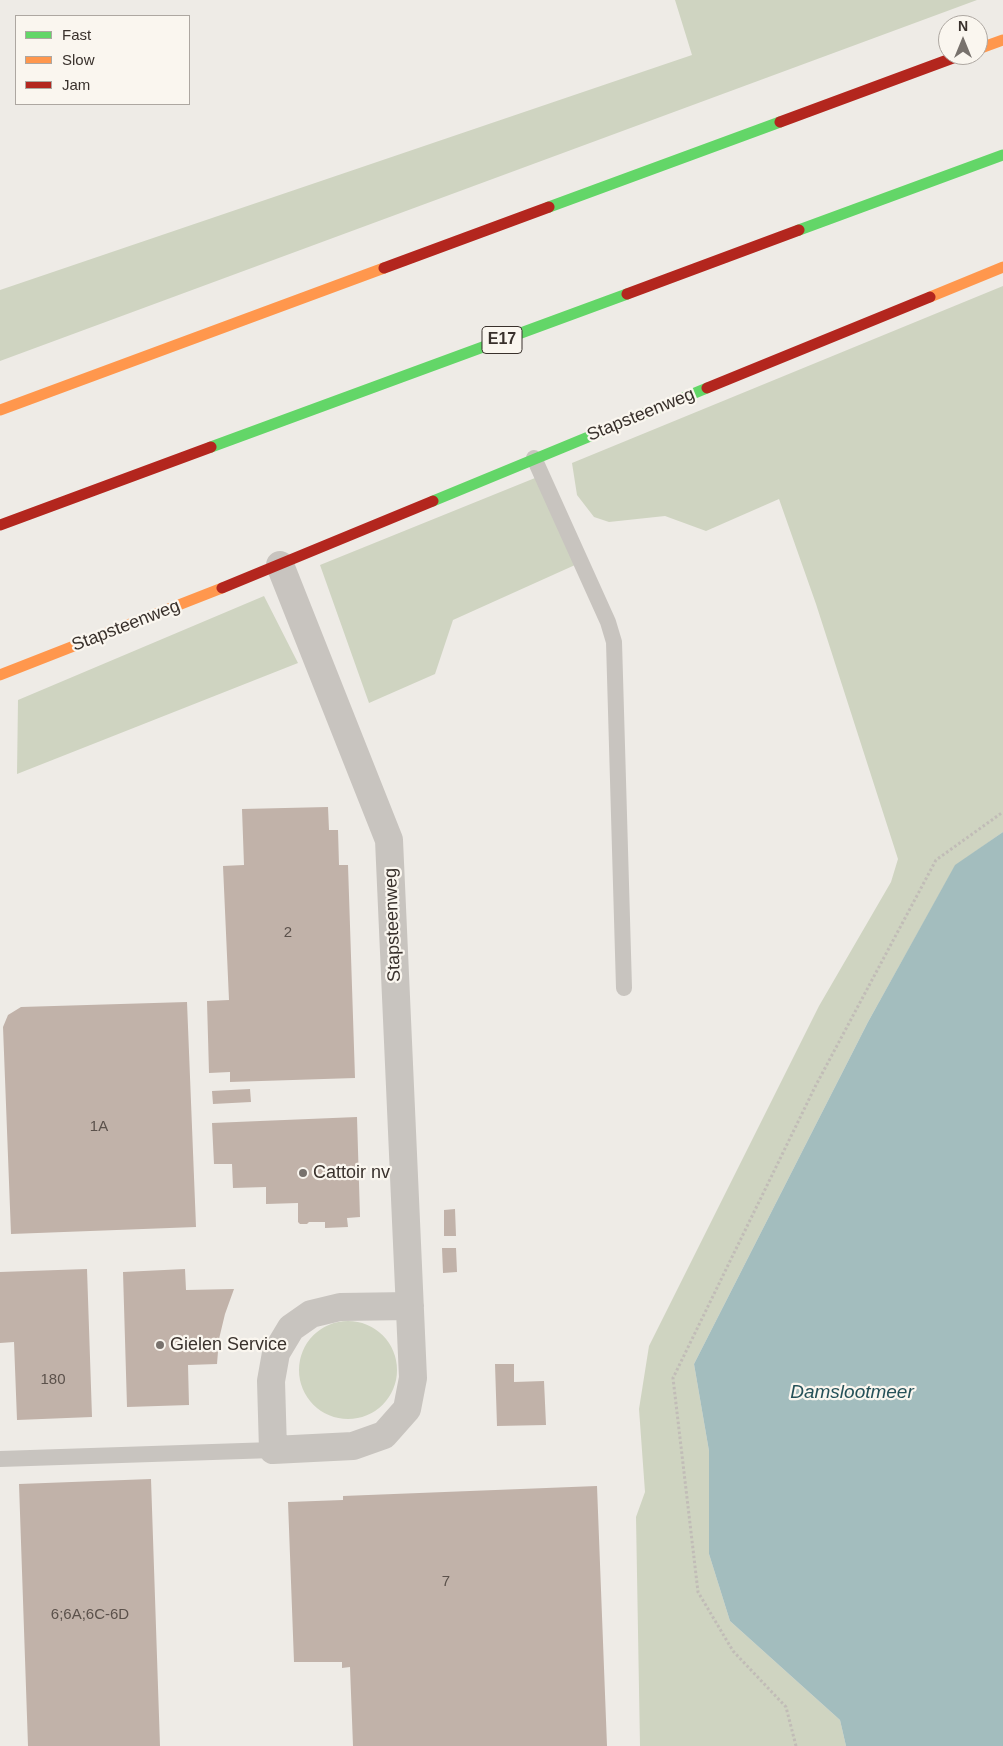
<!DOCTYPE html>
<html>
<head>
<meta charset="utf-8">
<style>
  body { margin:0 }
  #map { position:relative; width:1003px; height:1746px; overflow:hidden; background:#eeebe6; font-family:Arial,sans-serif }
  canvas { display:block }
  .legend { position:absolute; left:15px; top:15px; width:175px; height:90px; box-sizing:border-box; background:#faf6ef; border:1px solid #ada7a1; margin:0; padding:6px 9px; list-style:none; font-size:15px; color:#39312c }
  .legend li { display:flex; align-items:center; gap:10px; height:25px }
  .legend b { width:25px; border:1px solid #ada7a1 }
  .north { position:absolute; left:938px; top:15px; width:50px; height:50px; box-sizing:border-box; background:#faf6ef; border:1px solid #ada7a1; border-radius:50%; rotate:0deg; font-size:14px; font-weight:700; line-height:20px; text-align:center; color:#39312c }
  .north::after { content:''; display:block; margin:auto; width:18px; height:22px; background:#78726d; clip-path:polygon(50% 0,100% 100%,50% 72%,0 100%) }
</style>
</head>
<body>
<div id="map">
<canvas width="1003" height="1746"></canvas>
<ul class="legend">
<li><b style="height:6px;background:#63d668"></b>Fast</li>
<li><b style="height:6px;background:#ff974d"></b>Slow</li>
<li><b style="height:6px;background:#b3261e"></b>Jam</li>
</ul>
<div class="north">N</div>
</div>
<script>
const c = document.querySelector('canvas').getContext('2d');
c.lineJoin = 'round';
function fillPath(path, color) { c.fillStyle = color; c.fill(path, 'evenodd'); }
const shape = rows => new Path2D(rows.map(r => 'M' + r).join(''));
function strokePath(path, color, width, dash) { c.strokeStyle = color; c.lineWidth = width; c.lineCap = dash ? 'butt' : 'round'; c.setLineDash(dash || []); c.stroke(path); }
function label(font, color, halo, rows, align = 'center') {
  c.font = font + ' Arial,sans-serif'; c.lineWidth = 4.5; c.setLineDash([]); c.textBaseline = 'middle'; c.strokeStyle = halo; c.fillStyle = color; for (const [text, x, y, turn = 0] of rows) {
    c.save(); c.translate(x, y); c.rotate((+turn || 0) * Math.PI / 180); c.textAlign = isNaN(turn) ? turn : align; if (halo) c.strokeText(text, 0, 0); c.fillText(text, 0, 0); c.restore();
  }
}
const green = shape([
  [675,0,977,0,0,361,0,290,692,55],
  [1003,286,1003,832,955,866,868,1022,694,1364,709,1451,709,1554,730,1621,840,1720,846,1746,640,1746,636,1517,645,1492,639,1409,649,1346,819,1006,891,882,898,859,816,604,779,499,706,531,665,516,609,522,594,517,577,495,572,463],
  [535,478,575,565,453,620,435,674,369,703,320,565],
  [264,596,298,663,17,774,18,700],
  '299 1370a49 49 0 1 1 98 0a49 49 0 1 1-98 0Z'
]);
const water = shape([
  [1003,832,1003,1746,846,1746,840,1720,730,1621,709,1554,709,1451,694,1364,868,1022,955,865]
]);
const building = shape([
  [328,807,329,830,338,830,339,865,348,865,355,1078,230,1082,230,1072,209,1073,207,1001,229,1000,223,866,244,865,242,809],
  [187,1002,196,1227,11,1234,3,1027,8,1015,21,1007],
  [250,1089,251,1102,213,1104,212,1091],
  [357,1117,360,1217,347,1218,348,1227,325,1228,325,1222,309,1222,307,1224,300,1224,298,1222,298,1203,266,1204,266,1187,233,1188,232,1164,214,1164,212,1123],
  [455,1209,456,1236,444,1236,444,1210],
  [442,1248,456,1248,457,1272,443,1273],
  [87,1269,92,1417,17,1420,14,1342,0,1343,0,1272],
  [185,1269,186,1290,234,1289,225,1314,219,1339,217,1364,188,1365,189,1405,127,1407,123,1272],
  [495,1364,514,1364,514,1382,544,1381,546,1425,497,1426],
  [151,1479,160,1746,28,1746,19,1484],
  [597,1486,607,1746,353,1746,350,1667,342,1668,342,1662,294,1662,288,1502,343,1500,343,1496]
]);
const path = shape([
  [796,1746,786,1707,733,1651,698,1592,673,1378,816,1085,936,860,1003,812]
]);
const lane = shape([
  [534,458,608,622,614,642,624,988],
  [0,1459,273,1450]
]);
const street = shape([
  [280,565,389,840,413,1378,407,1409,384,1435,353,1446,273,1450,271,1381,276,1353,291,1328,311,1314,340,1307,410,1306]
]);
const fast = shape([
  [549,207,780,122],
  [799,230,1003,155],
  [211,447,627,294],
  [433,501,707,388]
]);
const slow = shape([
  [978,49,1003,40],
  [930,297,1003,267],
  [0,410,384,268],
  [0,675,222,588]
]);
const jam = shape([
  [780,122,961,55],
  [384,268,549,207],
  [627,294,799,230],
  [707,388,930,297],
  [0,525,211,447],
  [222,588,433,501]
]);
const markers = [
  [303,1173,5,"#78726d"],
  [160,1345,5,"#78726d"]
];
const numberNames = [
  ["2",288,933],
  ["1A",99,1127],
  ["180",53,1380],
  ["7",446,1582],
  ["6;6A;6C-6D",90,1615]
];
const shields = [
  [502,340,40]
];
const shieldNames = [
  ["E17",502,340]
];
const streetNames = [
  ["Stapsteenweg",641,415,-22],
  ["Stapsteenweg",126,626,-21],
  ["Stapsteenweg",393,925,-92]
];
const poiNames = [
  ["Cattoir nv",313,1173],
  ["Gielen Service",170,1345]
];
const waterNames = [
  ["Damslootmeer",852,1393]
];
fillPath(green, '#cfd4c1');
fillPath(water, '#a3bdbe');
fillPath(building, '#c1b2a9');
strokePath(path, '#c1bcb7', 3, [2.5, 2.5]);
strokePath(lane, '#c8c4bf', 16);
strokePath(street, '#c8c4bf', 28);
strokePath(fast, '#63d668', 11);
strokePath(slow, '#ff974d', 11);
strokePath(jam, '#b3261e', 11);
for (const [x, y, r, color] of markers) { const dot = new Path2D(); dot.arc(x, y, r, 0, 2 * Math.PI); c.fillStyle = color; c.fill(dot); strokePath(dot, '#faf6ef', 2); }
label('15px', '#5b514b', null, numberNames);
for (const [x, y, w] of shields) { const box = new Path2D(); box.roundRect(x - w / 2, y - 13.5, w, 27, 4); c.fillStyle = '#faf6ef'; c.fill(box); strokePath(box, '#39312c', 1); }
label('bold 16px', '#39312c', null, shieldNames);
label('18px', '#39312c', '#faf6ef', streetNames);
label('18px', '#39312c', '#faf6ef', poiNames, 'left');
label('italic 19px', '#255158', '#faf6ef', waterNames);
</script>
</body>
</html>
